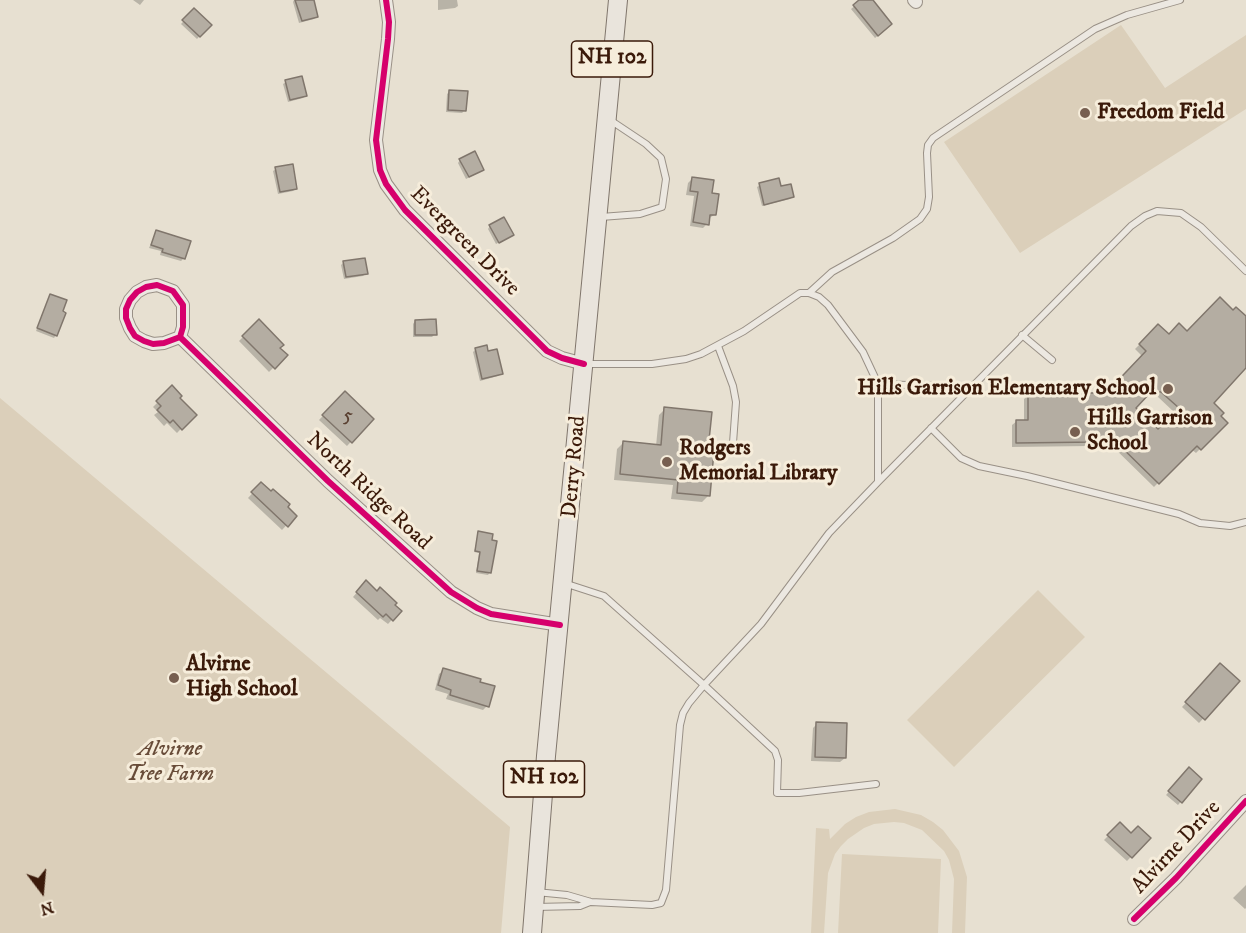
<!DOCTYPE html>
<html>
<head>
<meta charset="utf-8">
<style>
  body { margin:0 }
  #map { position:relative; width:1246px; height:933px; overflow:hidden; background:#e7e0d1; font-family:"IM FELL DW Pica",serif }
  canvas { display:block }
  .north { position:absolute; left:12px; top:861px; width:60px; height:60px; -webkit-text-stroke:4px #f6eddb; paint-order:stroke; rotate:164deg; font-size:16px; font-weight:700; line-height:24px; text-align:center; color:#3b1a0a }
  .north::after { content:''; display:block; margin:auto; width:21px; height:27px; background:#3b1a0a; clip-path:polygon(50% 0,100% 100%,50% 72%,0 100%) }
</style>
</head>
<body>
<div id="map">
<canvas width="1246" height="933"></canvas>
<div class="north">N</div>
</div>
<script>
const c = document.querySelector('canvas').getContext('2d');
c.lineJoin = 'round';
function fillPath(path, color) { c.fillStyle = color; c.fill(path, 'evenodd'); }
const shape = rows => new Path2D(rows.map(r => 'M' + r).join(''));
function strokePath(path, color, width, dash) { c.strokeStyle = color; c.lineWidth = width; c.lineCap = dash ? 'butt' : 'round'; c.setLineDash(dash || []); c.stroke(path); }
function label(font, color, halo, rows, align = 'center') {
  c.font = font + ' "IM FELL DW Pica",serif'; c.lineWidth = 6; c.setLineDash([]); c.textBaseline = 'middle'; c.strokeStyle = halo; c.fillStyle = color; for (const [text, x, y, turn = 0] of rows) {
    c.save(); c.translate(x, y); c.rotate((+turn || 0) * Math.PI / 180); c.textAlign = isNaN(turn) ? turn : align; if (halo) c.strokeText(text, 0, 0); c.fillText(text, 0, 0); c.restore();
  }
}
const green = shape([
  [1121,25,1165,88,1246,35,1246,109,1020,253,944,142],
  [0,398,510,827,501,933,0,933],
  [1038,590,1085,637,954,767,907,720],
  [895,809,921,815,933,822,943,830,959,851,967,877,965,933,952,933,954,879,949,860,944,851,922,830,904,823,894,822,874,824,864,828,848,839,841,846,835,854,828,873,824,933,811,933,816,828,829,829,830,839,845,824,856,817,869,812],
  [842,854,941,859,938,933,838,933]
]);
const shadow = shape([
  [133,0,144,0,140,5],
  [294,0,312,0,317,16,314,19,299,23,293,2],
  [438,0,457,0,458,6,455,8,438,10],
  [862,0,871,0,888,27,875,38,851,9],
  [194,10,210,25,197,39,181,24],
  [286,82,305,96,303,98,288,102,283,84],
  [450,91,465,110,462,113,446,112,447,94],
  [460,160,480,172,466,179,458,163],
  [276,169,296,188,293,191,278,194,273,171],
  [692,179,710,194,714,215,708,219,707,224,703,228,690,226,694,196,686,195,688,183],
  [760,185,780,188,793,196,790,199,762,206,757,187],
  [490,226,509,237,496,244,488,229],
  [156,232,184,258,181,261,160,255,161,251,149,248],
  [344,262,366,273,363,276,344,279,341,265],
  [51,296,56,335,54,338,36,331],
  [1233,312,1246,318,1246,366,1212,403,1219,416,1226,423,1196,453,1191,449,1154,487,1107,441,1095,441,1090,446,1012,447,1012,425,1017,421,1024,421,1024,399,1029,395,1107,394,1143,357,1135,349,1158,326,1169,336,1187,333],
  [1146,396,1157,396,1175,413,1158,431,1134,408],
  [259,321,286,355,269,372,239,341],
  [415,321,435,334,432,337,413,337,413,324],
  [476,349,487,353,501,374,498,376,480,381,473,352],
  [172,388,178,399,194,415,177,433,167,423,164,426,154,415,158,412,153,407],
  [345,393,372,419,347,446,319,420],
  [665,409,706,451,709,495,702,502,671,499,673,485,614,480,617,449,623,443,656,446,659,415],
  [261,484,295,516,282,530,248,498],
  [479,533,490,541,490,572,488,575,476,573,479,553,474,552],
  [366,582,400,611,388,624,380,618,378,620,353,597],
  [1221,665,1238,681,1199,723,1182,707],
  [444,670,487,706,483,710,446,699,448,694,435,690,439,674],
  [817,724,845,758,840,762,811,761,813,728],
  [1189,769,1200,779,1178,805,1166,795],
  [1120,824,1131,835,1149,838,1127,861,1104,840],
  [1246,885,1246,908,1245,909,1233,898]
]);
const building = shape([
  [295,0,314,0,318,17,302,21,295,0],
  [859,0,873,0,892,24,878,36,853,5,859,0],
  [194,8,212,25,200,37,182,20,194,8],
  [302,76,307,96,290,100,285,80,302,76],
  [449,90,468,91,466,111,448,110,449,90],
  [475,151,484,170,469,177,459,159,475,151],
  [293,164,297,189,280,192,275,167,293,164],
  [692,177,714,180,712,193,719,194,716,215,710,215,709,225,693,222,698,192,690,191,692,177],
  [779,178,781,186,791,184,794,197,764,205,759,183,779,178],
  [504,217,514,235,499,243,489,225,504,217],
  [156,230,191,241,185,259,162,252,163,249,151,245,156,230],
  [365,258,368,274,346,277,343,261,365,258],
  [50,294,67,300,63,311,66,313,57,336,37,328,50,294],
  [1220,297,1233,310,1236,307,1246,316,1246,368,1214,403,1224,413,1221,416,1228,423,1201,450,1197,446,1159,484,1111,437,1096,437,1096,442,1016,443,1016,420,1028,420,1028,393,1106,393,1146,351,1139,344,1158,324,1169,334,1179,323,1187,331,1220,297],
  [1151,392,1161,392,1179,408,1158,429,1136,408,1151,392],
  [259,319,284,345,280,348,288,355,275,369,242,336,259,319],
  [436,319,437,335,415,335,415,320,436,319],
  [487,345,488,351,497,349,503,374,482,379,475,348,487,345],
  [172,385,182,396,180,398,197,415,182,430,173,420,170,423,157,410,161,406,156,401,172,385],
  [345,391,374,419,352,443,322,415,345,391],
  [664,407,712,412,708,450,714,451,710,496,677,493,678,480,620,474,623,441,661,445,664,407],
  [261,482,271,491,273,489,290,504,288,507,297,516,288,527,251,492,261,482],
  [478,531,493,534,492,540,497,541,491,573,477,571,480,552,475,551,478,531],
  [366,580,377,591,380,587,397,603,395,605,402,611,393,621,386,614,383,617,356,592,366,580],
  [1220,663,1240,681,1205,720,1185,702,1220,663],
  [443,668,481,679,480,682,495,686,489,707,450,695,451,690,438,685,443,668],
  [816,722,847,723,846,758,815,757,816,722],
  [1189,767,1202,779,1182,803,1168,791,1189,767],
  [1120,822,1131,833,1138,826,1151,838,1132,858,1107,835,1120,822]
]);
const lane = shape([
  [601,217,640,214,662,207,666,179,661,158,646,144,610,120],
  [809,293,832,272,893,238,920,219,927,209,929,197,927,153,928,145,933,138,1095,29,1127,15,1180,0],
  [1022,335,1052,360],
  [718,346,733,386,736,402,733,443],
  [585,364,652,364,686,359,701,354,744,331,800,293,809,293,819,297,828,305,863,352,878,384,878,482,829,533,761,624,704,685,775,751,778,760,777,793,799,793,876,784],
  [878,384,970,387],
  [931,428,961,458,979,466,1027,476,1179,514,1200,523,1230,526,1246,522],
  [878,482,1131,226,1145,216,1157,211,1181,213,1201,227,1246,271],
  [536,892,567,895,591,902,652,905,661,903,666,890,680,725,683,713,689,703,704,685,604,596,564,583],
  [535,907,580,906,590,902]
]);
const street = shape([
  [386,0,389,22,388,39,376,140,380,170,386,184,405,210,547,351,562,358,584,364],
  [914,0,916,2],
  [180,337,164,343,153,344,144,341,135,336,130,328,126,318,126,309,130,300,137,292,146,287,157,285,173,291,183,305,183,327,180,337,328,481,451,592,477,608,491,614,560,625],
  [1134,919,1176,878,1246,801]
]);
const primary = shape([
  [532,933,546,756,618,0]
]);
const cycleway = shape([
  [386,0,389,22,388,39,376,140,380,170,386,184,405,210,547,351,562,358,584,364],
  [180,337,164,343,153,344,144,341,135,336,130,328,126,318,126,309,130,300,137,292,146,287,157,285,173,291,183,305,183,327,180,337,328,481,451,592,477,608,491,614,560,625],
  [1134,919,1176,878,1246,801]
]);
const markers = [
  [1085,113,6,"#775f50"],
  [1168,389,6,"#775f50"],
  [1075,432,6,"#775f50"],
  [667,462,6,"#775f50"],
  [174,678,6,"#775f50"]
];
const numberNames = [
  ["5",348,417]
];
const shields = [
  [612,59,81],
  [544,779,81]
];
const shieldNames = [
  ["NH 102",612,59],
  ["NH 102",544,779]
];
const poiNames = [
  ["Freedom Field",1097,113],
  ["Hills Garrison Elementary School",1156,389,"right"],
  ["Hills Garrison",1087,419],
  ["School",1087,444],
  ["Rodgers",679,449],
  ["Memorial Library",679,474],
  ["Alvirne",186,665],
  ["High School",186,690]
];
const streetNames = [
  ["Evergreen Drive",464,242,45],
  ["Derry Road",575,467,-85],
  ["North Ridge Road",368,492,43],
  ["Alvirne Drive",1177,848,-47]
];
const parkNames = [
  ["Alvirne",170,750],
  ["Tree Farm",170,775]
];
fillPath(green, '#dbcfba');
fillPath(shadow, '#0003');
fillPath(building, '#b4ada2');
strokePath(building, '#80766c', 1.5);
strokePath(lane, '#999086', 8);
strokePath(street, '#999086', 14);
strokePath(primary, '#80766c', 20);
strokePath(lane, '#ece8e1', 6);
strokePath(street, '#ece8e1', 12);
strokePath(primary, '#e9e4dc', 18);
strokePath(cycleway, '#d6006c', 6);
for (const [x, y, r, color] of markers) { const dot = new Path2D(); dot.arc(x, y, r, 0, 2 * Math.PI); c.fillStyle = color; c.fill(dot); strokePath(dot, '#f6eddb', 2); }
label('20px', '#593f30', null, numberNames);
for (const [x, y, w] of shields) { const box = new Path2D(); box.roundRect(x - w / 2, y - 18, w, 36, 4.5); c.fillStyle = '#f6eddb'; c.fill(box); strokePath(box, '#3b1a0a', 1.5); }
label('bold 21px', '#3b1a0a', null, shieldNames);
label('bold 22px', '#3b1a0a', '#f6eddb', poiNames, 'left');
label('22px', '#3b1a0a', '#f6eddb', streetNames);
label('italic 22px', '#684c39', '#f6eddb', parkNames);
</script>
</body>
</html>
